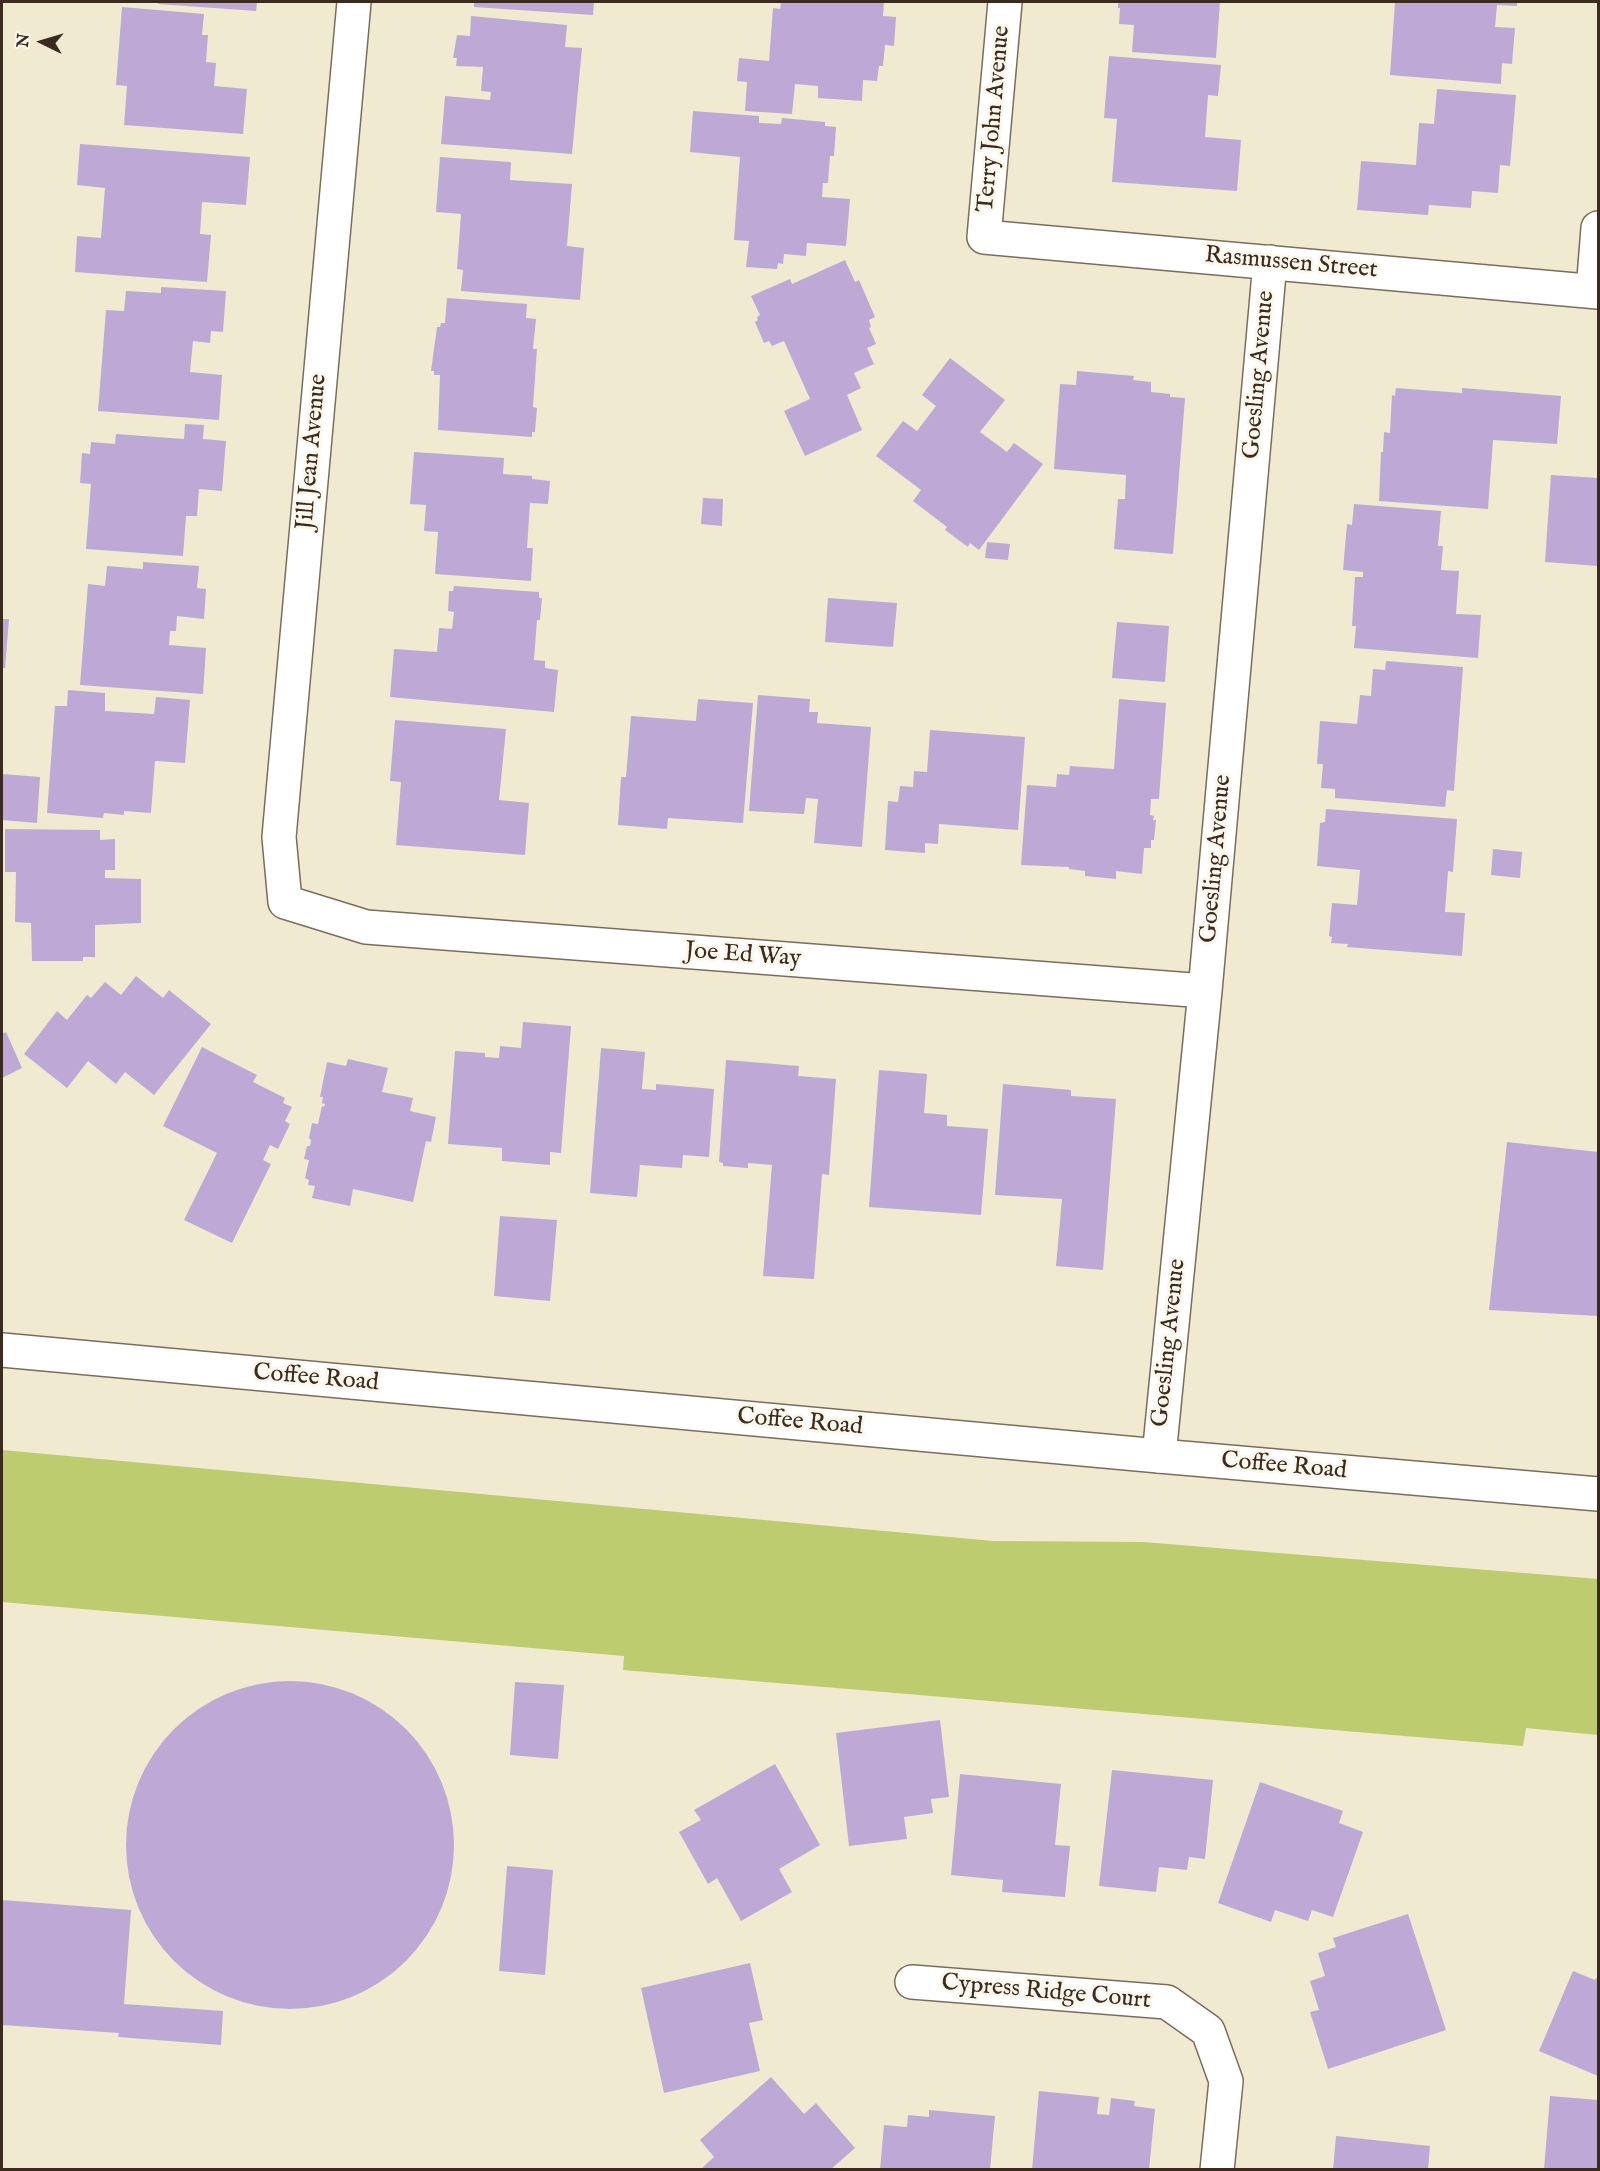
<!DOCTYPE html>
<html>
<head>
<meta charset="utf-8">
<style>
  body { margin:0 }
  #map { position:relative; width:1600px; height:2171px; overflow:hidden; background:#f0ead1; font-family:"IM FELL English",serif }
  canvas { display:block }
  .frame { position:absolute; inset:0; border:3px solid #3b2a1e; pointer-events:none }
  .north { position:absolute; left:12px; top:12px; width:60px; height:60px; -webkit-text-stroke:4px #fbf7ec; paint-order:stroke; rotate:275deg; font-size:16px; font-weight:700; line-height:24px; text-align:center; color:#3b2a1e }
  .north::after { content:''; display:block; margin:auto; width:21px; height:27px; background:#3b2a1e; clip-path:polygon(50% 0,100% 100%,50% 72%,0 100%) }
</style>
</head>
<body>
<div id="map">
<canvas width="1600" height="2171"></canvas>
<div class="frame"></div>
<div class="north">N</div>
</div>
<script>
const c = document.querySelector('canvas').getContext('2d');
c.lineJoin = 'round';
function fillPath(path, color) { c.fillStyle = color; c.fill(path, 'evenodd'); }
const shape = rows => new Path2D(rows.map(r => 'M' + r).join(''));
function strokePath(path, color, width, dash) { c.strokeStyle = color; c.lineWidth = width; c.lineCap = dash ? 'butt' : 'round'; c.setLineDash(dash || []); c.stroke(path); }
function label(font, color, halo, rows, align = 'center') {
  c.font = font + ' "IM FELL English",serif'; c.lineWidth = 6; c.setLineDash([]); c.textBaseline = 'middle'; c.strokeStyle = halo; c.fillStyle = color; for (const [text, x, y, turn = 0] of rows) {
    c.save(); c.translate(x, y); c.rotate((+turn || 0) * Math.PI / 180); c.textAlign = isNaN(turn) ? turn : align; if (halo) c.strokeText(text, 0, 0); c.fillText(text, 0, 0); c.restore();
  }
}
const green = shape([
  [2,1450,993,1541,1143,1542,1598,1579,1598,1735,1526,1728,1523,1746,623,1670,624,1656,2,1602]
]);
const building = shape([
  [158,2,257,2,256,11,158,4],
  [474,2,594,2,593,15,474,7],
  [781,2,884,2,883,16,896,17,894,46,885,45,883,66,879,66,877,81,863,80,862,101,818,98,818,86,795,84,792,114,745,111,747,82,737,81,739,58,769,61,773,8,780,9],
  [1118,2,1220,2,1216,58,1132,52,1134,25,1119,24,1120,8,1118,8],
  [1395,2,1517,2,1517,6,1497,5,1495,27,1515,28,1512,64,1502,63,1501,84,1390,75],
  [122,7,204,14,202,35,208,35,206,62,216,63,214,86,247,89,243,134,124,125,127,86,116,85],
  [471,16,567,25,565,47,582,48,572,154,441,144,445,96,490,100,491,92,481,91,483,67,456,66,457,58,453,58,457,35,470,36],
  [1109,56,1221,65,1218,96,1208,95,1205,137,1241,140,1237,191,1112,182,1117,119,1104,118],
  [1437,89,1516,95,1510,166,1500,165,1498,193,1472,191,1471,208,1429,205,1428,215,1357,210,1361,161,1416,165,1419,123,1434,124],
  [693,111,759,116,759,123,781,124,782,118,825,122,825,126,836,127,834,156,830,156,828,183,823,183,822,197,850,199,846,246,807,243,806,256,784,254,783,264,778,263,777,269,746,267,749,241,734,240,740,157,690,152],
  [80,144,250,157,246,205,202,202,200,234,211,235,207,282,75,272,77,236,101,238,105,188,77,185],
  [440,157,511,162,510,180,572,184,567,246,584,248,580,300,461,291,463,270,457,269,461,214,436,212],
  [845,260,855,282,859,280,875,317,869,320,871,327,869,328,876,344,867,348,874,364,854,373,861,388,847,395,862,430,805,456,784,411,810,399,784,341,772,346,769,341,764,343,755,322,758,320,757,317,760,315,751,296,790,279,792,284],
  [161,287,226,291,223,332,211,331,210,343,193,341,190,372,222,375,219,420,98,411,106,310,124,311,126,291,161,293],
  [447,298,527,304,526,318,536,319,533,349,537,349,533,407,537,408,535,432,532,432,532,437,438,430,440,375,434,375,434,371,431,371,437,327,440,327,441,323,445,323],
  [950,358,1005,400,980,432,1007,452,1014,443,1043,464,979,550,970,543,968,547,945,530,947,527,913,501,921,490,876,456,903,421,917,431,936,406,922,395],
  [1077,371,1134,376,1133,380,1151,382,1151,392,1170,394,1170,397,1185,398,1173,554,1114,549,1118,499,1125,499,1126,475,1054,469,1060,384,1076,385],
  [1396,388,1462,393,1462,388,1561,396,1557,444,1493,440,1488,509,1379,501,1381,452,1383,452,1384,432,1390,433,1392,395,1395,396],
  [185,424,204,425,203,439,226,441,222,491,199,489,197,516,186,516,183,556,86,549,91,484,80,483,82,453,90,454,91,442,115,444,116,434,184,439],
  [414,452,504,458,503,474,532,476,532,479,550,481,548,504,530,503,527,548,533,548,531,581,435,574,438,532,424,531,426,505,410,504],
  [1551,475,1598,478,1598,566,1545,562],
  [703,498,723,499,722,526,701,524],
  [1354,504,1441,511,1438,546,1443,546,1441,570,1459,571,1456,614,1481,615,1478,658,1354,648,1356,626,1352,626,1355,577,1363,577,1363,572,1343,570,1347,524,1352,525],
  [987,542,1010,544,1008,560,985,558],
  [143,562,199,566,197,588,206,589,204,619,177,616,176,631,170,631,169,645,206,648,203,694,80,685,88,584,105,586,107,566,143,569],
  [454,586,539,592,539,598,542,598,540,620,537,620,534,660,545,661,545,668,558,670,554,712,390,697,394,649,437,652,439,628,452,629,454,612,448,611,449,591,453,591],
  [828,598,897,603,893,647,825,642],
  [2,619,9,619,5,668,2,668],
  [1117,622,1169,626,1165,682,1112,678],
  [1386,661,1463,667,1454,791,1447,790,1445,807,1335,798,1335,789,1321,788,1323,764,1317,764,1320,721,1357,724,1360,695,1371,696,1373,669,1385,670],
  [68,690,105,693,105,711,154,714,156,697,190,700,185,763,155,761,151,813,124,811,124,815,104,813,103,818,47,813,55,706,67,706],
  [758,695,810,699,809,712,818,712,817,723,871,727,862,847,814,843,818,799,806,798,804,814,749,811],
  [698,699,753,703,743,823,668,818,667,829,618,825,621,777,626,777,631,716,696,721],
  [1119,699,1166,703,1159,799,1151,799,1150,815,1154,816,1153,820,1156,820,1154,840,1151,840,1151,848,1144,848,1142,874,1116,871,1116,879,1085,876,1085,871,1069,869,1069,867,1021,865,1027,785,1056,787,1057,774,1069,775,1070,766,1114,769],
  [395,720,506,729,499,800,529,803,525,855,396,845,401,782,390,781],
  [930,730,1025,737,1018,830,939,824,938,844,925,843,925,853,885,850,888,801,898,802,900,786,913,787,914,771,927,772],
  [2,774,40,777,37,823,2,820],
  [1326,809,1457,819,1453,872,1448,871,1445,912,1465,913,1462,956,1347,947,1348,944,1331,943,1332,937,1329,936,1332,903,1357,905,1360,870,1317,866,1320,823,1325,822],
  [5,829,100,830,100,840,115,839,115,870,105,870,105,878,141,879,141,923,95,925,95,957,83,957,83,961,32,961,31,923,15,922,16,872,5,872],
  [1493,849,1522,852,1520,878,1491,875],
  [136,976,163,998,169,990,211,1024,154,1095,125,1072,116,1084,88,1061,67,1088,24,1054,57,1011,67,1020,87,995,91,998,105,982,121,995],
  [523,1022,571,1026,561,1153,550,1152,550,1165,502,1161,502,1148,448,1144,455,1051,485,1053,485,1057,499,1058,500,1046,521,1048],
  [6,1032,22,1068,2,1078,2,1034],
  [202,1047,257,1075,253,1082,285,1098,283,1103,292,1107,285,1121,290,1124,278,1149,270,1145,263,1160,271,1164,232,1243,184,1220,217,1153,163,1126],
  [601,1048,645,1052,642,1089,656,1090,656,1084,714,1089,709,1157,683,1155,682,1168,640,1165,637,1197,590,1193],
  [348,1059,388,1068,382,1092,413,1098,410,1111,436,1117,431,1142,426,1141,413,1202,353,1189,350,1206,312,1198,315,1186,308,1185,309,1180,305,1178,309,1160,304,1159,307,1146,310,1146,311,1140,309,1138,312,1123,318,1124,322,1106,324,1107,325,1104,322,1103,323,1097,320,1097,327,1062,346,1066],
  [726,1060,799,1066,798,1076,836,1079,829,1175,822,1174,814,1279,763,1276,772,1165,748,1163,748,1168,723,1166,723,1163,719,1162],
  [879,1070,927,1074,924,1113,947,1115,947,1126,988,1129,981,1215,869,1207],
  [1003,1084,1071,1090,1071,1096,1116,1099,1103,1270,1056,1266,1062,1199,995,1195],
  [1507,1142,1598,1152,1598,1316,1489,1310],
  [500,1216,557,1220,550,1301,494,1296],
  '126 1845a164 164 0 1 1 328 0a164 164 0 1 1-328 0Z',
  [515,1682,564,1685,558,1759,510,1755],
  [940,1720,949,1797,931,1799,933,1813,904,1817,907,1839,849,1846,836,1733],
  [775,1764,820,1845,779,1869,792,1892,741,1921,717,1878,708,1884,679,1832,701,1820,694,1810],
  [1112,1770,1213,1780,1205,1859,1189,1857,1187,1870,1159,1867,1156,1892,1099,1886],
  [960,1774,1061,1784,1055,1845,1070,1846,1065,1897,1002,1892,1003,1880,951,1875],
  [1260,1782,1343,1811,1339,1823,1363,1832,1333,1917,1312,1910,1308,1921,1275,1910,1271,1922,1218,1903],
  [507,1866,553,1870,545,1975,499,1971],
  [2,1900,131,1910,124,2004,223,2011,221,2045,118,2037,119,2033,2,2025],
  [1408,1914,1446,2030,1328,2069,1310,2012,1319,2010,1310,1981,1325,1976,1318,1953,1336,1947,1333,1938],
  [750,1963,763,2020,749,2023,760,2071,664,2093,641,1988],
  [1573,1971,1595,1980,1596,1978,1598,1979,1598,2076,1539,2051],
  [771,2077,804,2114,816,2103,855,2148,830,2170,703,2170,702,2168,714,2157,700,2140],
  [1039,2091,1099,2097,1097,2114,1109,2115,1111,2098,1135,2101,1134,2106,1155,2109,1149,2170,1032,2170],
  [1550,2096,1598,2100,1598,2170,1544,2170],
  [929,2110,995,2116,990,2170,880,2170,884,2125,907,2127,908,2115,929,2117],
  [1336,2136,1430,2146,1428,2170,1333,2170]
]);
const minor = shape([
  [354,2,279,837,285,902,366,927,1205,991],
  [1005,2,984,237,1598,292],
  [1593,291,1598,228],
  [1159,1456,1205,991,1270,262],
  [912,1982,1167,2002,1208,2031,1226,2081,1217,2170]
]);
const major = shape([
  [2,1350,1159,1456,1598,1494]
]);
const streetNames = [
  ["Terry John Avenue",995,119,-85],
  ["Rasmussen Street",1291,264,5],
  ["Goesling Avenue",1260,375,-85],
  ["Jill Jean Avenue",313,452,-85],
  ["Goesling Avenue",1217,859,-85],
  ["Joe Ed Way",743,956,4],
  ["Goesling Avenue",1170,1343,-84],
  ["Coffee Road",316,1379,5],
  ["Coffee Road",800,1423,5],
  ["Coffee Road",1284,1467,5],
  ["Cypress Ridge Court",1046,1993,5]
];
fillPath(green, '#bdcc6e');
fillPath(building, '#bea9d6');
strokePath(minor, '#7a6d5d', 36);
strokePath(major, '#7a6d5d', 36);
strokePath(minor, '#fff', 33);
strokePath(major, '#fff', 33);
label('24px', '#3b2a1e', '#fbf7ec', streetNames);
</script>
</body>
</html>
